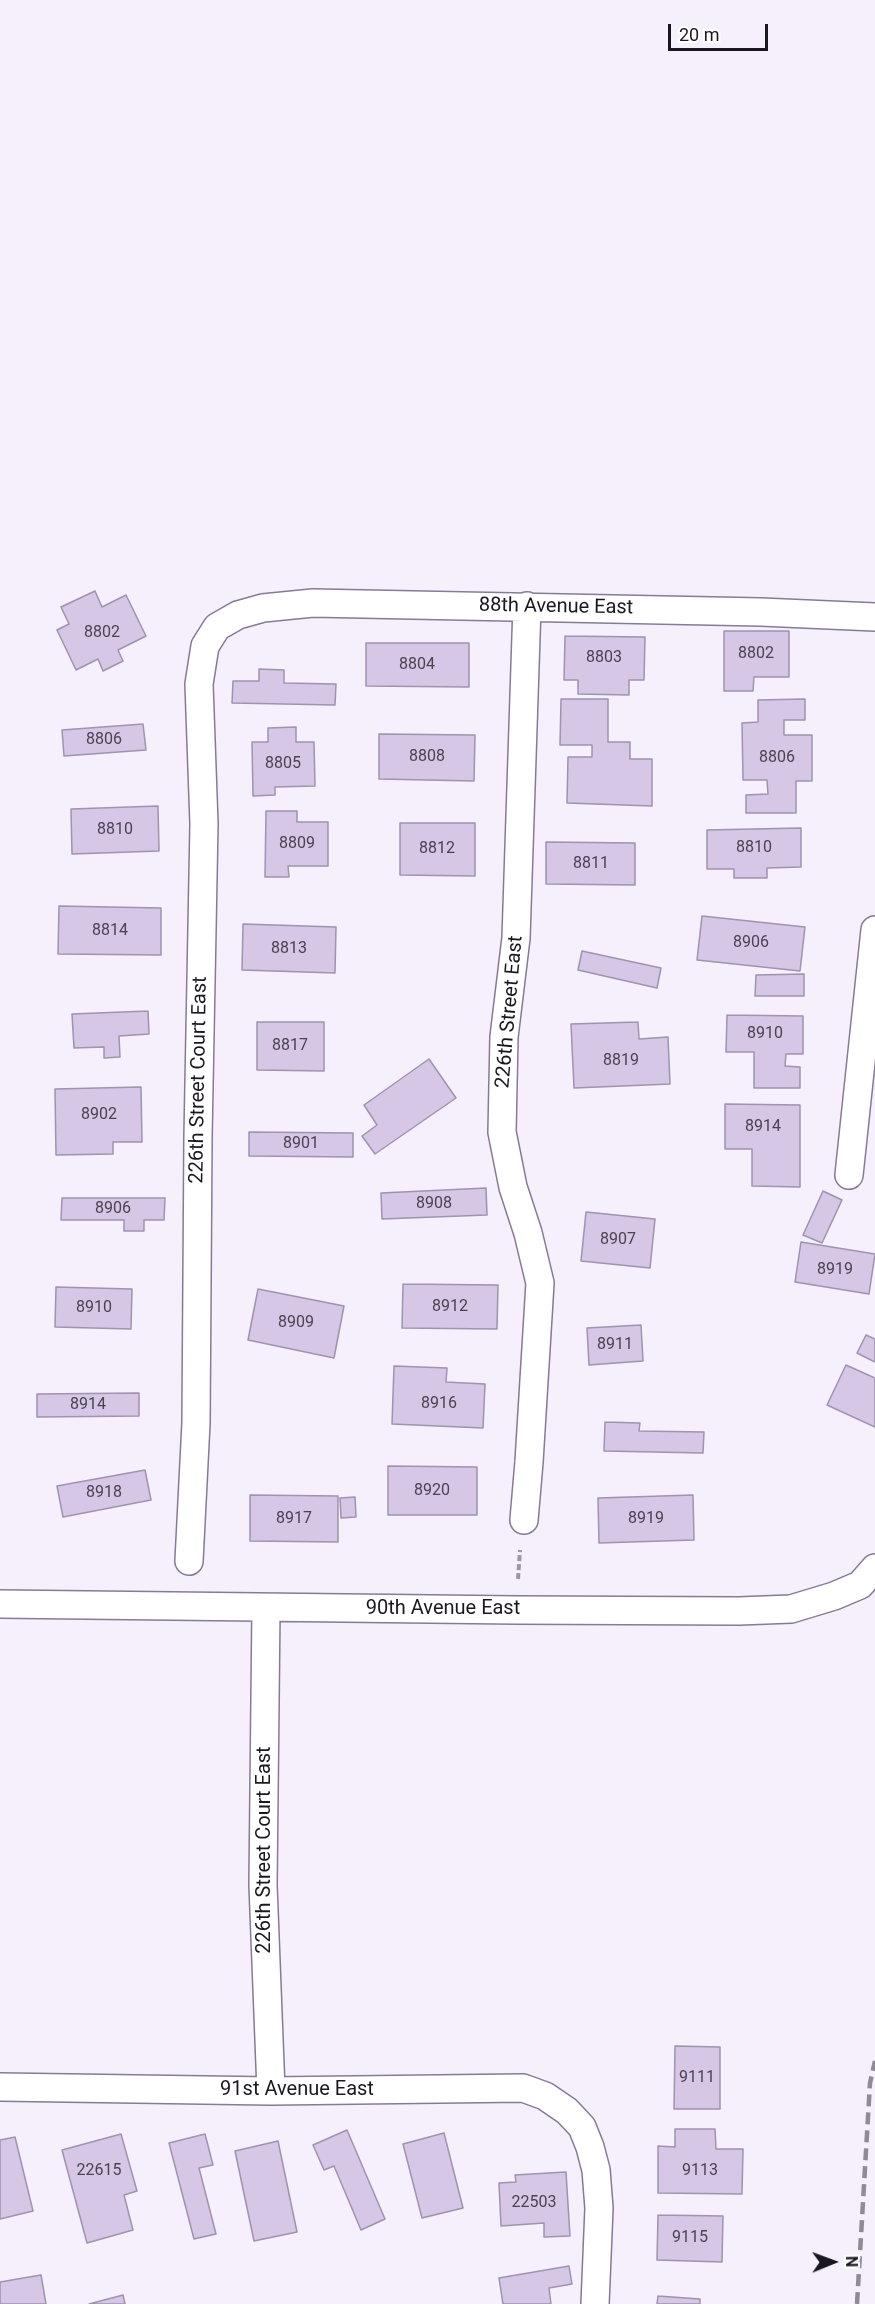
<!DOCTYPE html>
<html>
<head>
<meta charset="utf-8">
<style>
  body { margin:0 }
  #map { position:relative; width:875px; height:2304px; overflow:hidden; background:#f5f0fc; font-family:Roboto,sans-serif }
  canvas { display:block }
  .north { position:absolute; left:803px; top:2232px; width:60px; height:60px; -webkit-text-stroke:4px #fff; paint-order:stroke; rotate:89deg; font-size:16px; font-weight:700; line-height:24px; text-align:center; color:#1b1721 }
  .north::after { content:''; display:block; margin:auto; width:21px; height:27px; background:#1b1721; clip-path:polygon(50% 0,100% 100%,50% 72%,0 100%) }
  .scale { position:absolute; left:668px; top:24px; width:100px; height:27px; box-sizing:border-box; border:3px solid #1b1721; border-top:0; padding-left:8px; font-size:18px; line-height:21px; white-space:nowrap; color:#1b1721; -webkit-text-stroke:4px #fff; paint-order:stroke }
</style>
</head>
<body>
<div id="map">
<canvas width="875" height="2304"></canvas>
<div class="north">N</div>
<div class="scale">20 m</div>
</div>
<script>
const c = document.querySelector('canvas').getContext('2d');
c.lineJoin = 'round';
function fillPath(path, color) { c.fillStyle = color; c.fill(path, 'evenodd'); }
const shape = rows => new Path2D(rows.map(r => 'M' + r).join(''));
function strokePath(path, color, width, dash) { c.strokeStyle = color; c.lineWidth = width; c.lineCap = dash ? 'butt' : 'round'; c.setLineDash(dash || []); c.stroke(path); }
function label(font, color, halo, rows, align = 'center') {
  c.font = font + ' Roboto,sans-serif'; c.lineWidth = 5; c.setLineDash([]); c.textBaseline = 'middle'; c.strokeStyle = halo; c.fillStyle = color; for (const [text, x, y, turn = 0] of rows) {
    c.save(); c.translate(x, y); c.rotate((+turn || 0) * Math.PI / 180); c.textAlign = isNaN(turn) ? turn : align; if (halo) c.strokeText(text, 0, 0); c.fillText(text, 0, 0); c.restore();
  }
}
const building = shape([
  [95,591,102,607,126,595,146,636,118,650,123,661,103,671,98,659,76,670,57,630,69,624,61,607,95,591],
  [724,631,789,631,789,677,754,677,753,691,724,691,724,631],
  [565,636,645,637,644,680,629,680,629,695,578,694,578,680,564,680,565,636],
  [366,643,469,643,469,687,366,686,366,643],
  [259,669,284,670,284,683,336,684,335,705,232,703,233,681,259,681,259,669],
  [561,699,608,699,608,742,630,742,630,759,652,759,652,806,567,803,568,757,592,757,592,745,560,745,561,699],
  [805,699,805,720,784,720,784,735,812,735,812,781,796,781,796,813,746,813,746,795,768,794,767,780,743,780,742,723,758,722,758,700,805,699],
  [143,724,146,750,64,756,62,730,143,724],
  [296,727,296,742,314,742,315,786,275,787,275,795,253,796,252,742,268,742,268,728,296,727],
  [379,734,475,735,474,781,379,779,379,734],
  [158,806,159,851,72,854,71,809,158,806],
  [266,811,297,811,297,822,328,822,328,866,288,866,289,877,265,877,266,811],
  [400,823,475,823,475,876,400,875,400,823],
  [801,828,801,867,767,868,767,878,734,878,734,869,707,869,707,830,801,828],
  [546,842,635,843,635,885,546,884,546,842],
  [59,906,161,908,161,955,58,954,59,906],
  [702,916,805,927,800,971,697,960,702,916],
  [243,924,336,927,335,973,242,970,243,924],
  [582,951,661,968,657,988,578,970,582,951],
  [804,974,804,996,755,996,756,975,804,974],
  [148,1011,149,1034,119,1036,120,1057,104,1058,104,1047,74,1048,72,1014,148,1011],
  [727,1015,803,1016,803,1054,786,1054,785,1066,800,1067,800,1088,754,1088,754,1052,726,1052,727,1015],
  [257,1022,324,1022,324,1071,257,1070,257,1022],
  [638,1022,639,1039,668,1037,670,1084,574,1088,571,1024,638,1022],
  [429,1059,456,1098,375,1154,362,1136,377,1125,364,1105,429,1059],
  [141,1087,142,1142,113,1142,113,1154,56,1155,55,1089,141,1087],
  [725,1104,800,1105,800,1187,752,1186,752,1149,725,1149,725,1104],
  [249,1132,353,1133,353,1157,249,1156,249,1132],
  [486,1188,487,1215,382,1219,381,1193,486,1188],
  [823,1191,842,1200,822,1243,803,1235,823,1191],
  [62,1198,165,1198,164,1220,144,1220,144,1231,124,1231,124,1220,61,1220,62,1198],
  [586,1212,655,1219,650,1268,581,1261,586,1212],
  [801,1242,875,1254,869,1294,795,1282,801,1242],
  [403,1284,498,1285,497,1329,402,1328,403,1284],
  [56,1287,132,1289,131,1329,55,1327,56,1287],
  [258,1289,344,1306,334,1358,248,1340,258,1289],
  [641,1325,643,1361,589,1365,587,1328,641,1325],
  [866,1335,875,1339,875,1362,857,1353,866,1335],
  [846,1365,875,1378,875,1427,827,1405,846,1365],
  [394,1366,447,1368,446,1382,485,1384,483,1428,392,1424,394,1366],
  [139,1393,139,1416,37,1417,37,1394,139,1393],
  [605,1422,640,1423,639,1431,704,1432,703,1453,604,1451,605,1422],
  [388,1466,477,1467,477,1515,388,1515,388,1466],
  [145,1470,151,1500,63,1517,57,1486,145,1470],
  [250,1495,338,1496,338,1542,250,1541,250,1495],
  [693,1495,694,1540,599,1543,598,1498,693,1495],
  [355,1497,356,1517,341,1518,340,1498,355,1497],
  [675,2046,720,2047,720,2109,674,2109,675,2046],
  [675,2129,715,2129,716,2149,743,2149,742,2194,658,2193,658,2146,675,2147,675,2129],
  [347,2130,385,2219,361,2230,334,2166,324,2170,313,2145,347,2130],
  [444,2133,463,2208,422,2218,403,2144,444,2133],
  [121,2134,137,2191,124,2195,133,2230,87,2243,62,2150,121,2134],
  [205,2134,213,2165,199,2168,216,2234,194,2239,169,2143,205,2134],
  [15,2137,33,2211,0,2219,0,2140,15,2137],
  [278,2141,297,2232,254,2241,235,2151,278,2141],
  [566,2172,570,2236,544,2237,544,2223,501,2226,499,2183,516,2182,515,2175,566,2172],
  [658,2215,723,2216,722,2262,657,2260,658,2215],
  [569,2266,572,2284,549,2288,551,2304,503,2304,499,2278,569,2266],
  [41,2275,46,2304,0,2304,0,2282,41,2275],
  [123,2295,125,2304,89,2304,123,2295],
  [658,2296,700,2299,700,2304,657,2304,658,2296]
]);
const path = shape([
  [518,1579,520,1550]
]);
const minor = shape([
  [849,1175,875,930],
  [524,1520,529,1462,540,1283,528,1233,513,1187,502,1132,504,1037,516,938,527,606],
  [189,1561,196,1423,198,1137,204,824,199,684,205,646,217,627,238,615,263,608,313,603,761,612,875,617],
  [0,1604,516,1610,739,1611,791,1609,834,1596,860,1585,875,1568],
  [266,1608,263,1885,271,2091],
  [0,2087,271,2091,523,2088,545,2096,567,2111,582,2127,590,2147,596,2170,599,2208,595,2304]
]);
const rail = shape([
  [857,2304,870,2083,875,2061]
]);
const numberNames = [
  ["8802",102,633],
  ["8802",756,654],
  ["8803",604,658],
  ["8804",417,665],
  ["8806",104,740],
  ["8808",427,757],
  ["8806",777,758],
  ["8805",283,764],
  ["8810",115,830],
  ["8809",297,844],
  ["8810",754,848],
  ["8812",437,849],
  ["8811",591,864],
  ["8814",110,931],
  ["8906",751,943],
  ["8813",289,949],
  ["8910",765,1034],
  ["8817",290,1046],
  ["8819",621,1061],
  ["8902",99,1115],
  ["8914",763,1127],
  ["8901",301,1144],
  ["8908",434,1204],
  ["8906",113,1209],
  ["8907",618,1240],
  ["8919",835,1270],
  ["8912",450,1307],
  ["8910",94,1308],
  ["8909",296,1323],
  ["8911",615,1345],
  ["8916",439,1404],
  ["8914",88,1405],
  ["8920",432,1491],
  ["8918",104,1493],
  ["8917",294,1519],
  ["8919",646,1519],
  ["9111",697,2078],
  ["22615",99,2171],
  ["9113",700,2171],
  ["22503",534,2203],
  ["9115",690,2238]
];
const streetNames = [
  ["88th Avenue East",556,607,1],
  ["226th Street East",510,1012,-85],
  ["226th Street Court East",199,1080,-89],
  ["90th Avenue East",443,1609],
  ["226th Street Court East",265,1850,-90],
  ["91st Avenue East",297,2090]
];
fillPath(building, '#d5c7e5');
strokePath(building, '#9f93ae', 1.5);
strokePath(minor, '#877a96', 30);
strokePath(path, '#9c97a2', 4, [6, 3]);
strokePath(minor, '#fff', 27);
strokePath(rail, '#8f8a96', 4.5, [12, 6]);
label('16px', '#4a4352', null, numberNames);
label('20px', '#1b1721', '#fff', streetNames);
</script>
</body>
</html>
